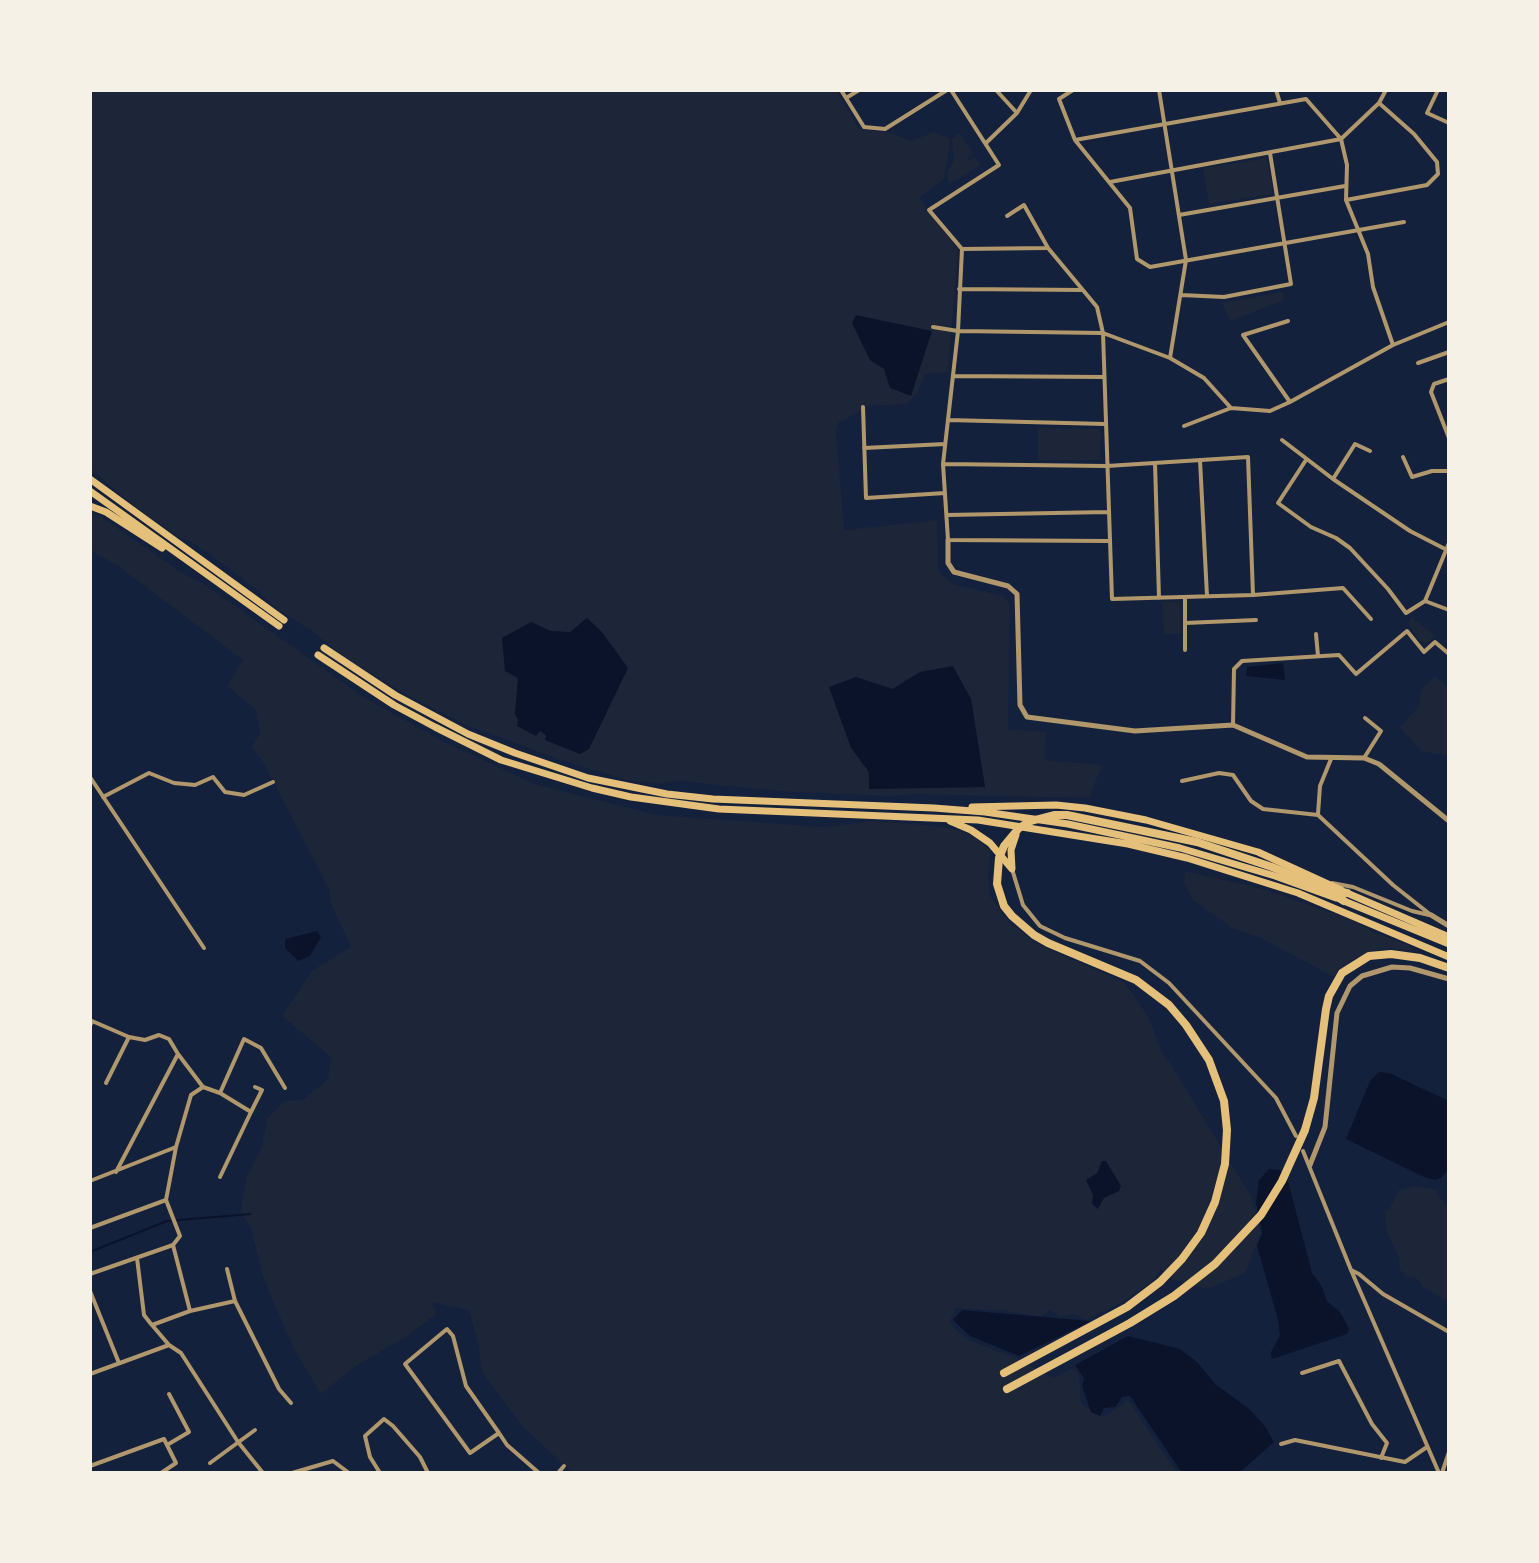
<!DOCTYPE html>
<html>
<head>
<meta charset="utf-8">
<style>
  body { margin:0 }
  #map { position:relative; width:1539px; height:1563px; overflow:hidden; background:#14213d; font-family:Arial,sans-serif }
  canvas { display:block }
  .frame { position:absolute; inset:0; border:92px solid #f6f1e7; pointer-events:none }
</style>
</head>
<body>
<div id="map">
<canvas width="1539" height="1563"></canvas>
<div class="frame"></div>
</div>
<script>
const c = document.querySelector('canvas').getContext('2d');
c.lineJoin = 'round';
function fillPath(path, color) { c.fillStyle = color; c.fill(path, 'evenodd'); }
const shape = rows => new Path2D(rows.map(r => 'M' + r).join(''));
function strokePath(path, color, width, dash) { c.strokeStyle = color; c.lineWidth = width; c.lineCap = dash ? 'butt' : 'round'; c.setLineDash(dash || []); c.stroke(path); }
const green = shape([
  [90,90,836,90,859,129,890,133,911,141,934,132,950,139,944,179,919,198,958,250,948,372,925,374,918,392,906,404,868,406,838,423,836,431,844,530,937,520,938,571,953,584,1003,596,1010,604,1008,729,1046,732,1045,760,1102,765,1089,798,914,794,890,796,778,791,680,781,657,784,627,780,558,759,464,724,405,694,346,658,312,631,274,607,259,591,215,558,190,541,180,538,137,508,90,469],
  [856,677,893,689,907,679,971,699,985,787,870,789],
  [960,133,973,153,967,158,969,161,975,157,981,165,949,184,947,172,954,160,952,139],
  [1267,158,1273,194,1209,204,1203,168],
  [1282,292,1284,300,1230,321,1222,303],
  [1038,428,1101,429,1100,460,1038,460],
  [90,515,100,516,182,573,204,584,365,698,442,741,535,784,656,815,823,827,871,821,925,825,960,830,977,839,991,851,988,878,990,896,1009,922,1039,945,1124,982,1149,1018,1162,1054,1170,1063,1252,1198,1261,1233,1245,1273,1207,1289,1165,1277,1162,1268,1153,1281,1124,1301,1086,1320,1073,1314,1060,1317,1050,1309,1041,1317,1007,1311,956,1308,949,1323,968,1340,1015,1358,1053,1378,1073,1368,1079,1376,1081,1404,1104,1417,1128,1400,1177,1473,573,1473,524,1428,482,1372,479,1346,469,1310,431,1302,436,1314,409,1335,354,1367,321,1394,294,1349,263,1277,251,1228,242,1214,242,1200,247,1176,262,1147,267,1118,285,1101,303,1100,328,1079,331,1057,282,1016,313,970,351,947,330,901,330,891,265,765,252,747,260,733,256,710,227,686,243,660,118,566,90,550],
  [1176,601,1180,606,1181,633,1164,634,1162,602],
  [1411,617,1414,619,1435,636,1428,642,1421,642,1408,624],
  [1435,676,1449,688,1449,756,1421,751,1400,727,1419,706,1421,690],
  [1185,871,1267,890,1352,920,1373,932,1409,945,1414,951,1384,948,1354,959,1334,977,1261,938,1232,928,1193,900,1184,883],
  [1416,1186,1437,1190,1438,1196,1449,1206,1449,1299,1446,1300,1423,1287,1418,1279,1408,1277,1400,1270,1399,1258,1386,1229,1385,1211,1390,1208,1399,1190]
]);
const water = shape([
  [856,315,932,331,911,396,890,388,884,369,870,360,852,323],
  [587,618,602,632,628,668,589,749,580,754,545,740,546,735,540,731,536,736,517,726,518,720,515,714,518,678,505,671,502,638,531,622,551,631,570,632],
  [1283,663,1285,680,1246,676,1247,667],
  [953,666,971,699,985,787,869,789,869,772,851,748,829,687,856,677,893,689,920,672],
  [317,931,321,937,310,956,298,961,285,948,285,939],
  [1379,1072,1389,1073,1449,1101,1449,1169,1441,1178,1435,1180,1424,1177,1346,1139,1370,1081],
  [1102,1161,1106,1161,1121,1186,1119,1191,1104,1198,1098,1209,1092,1204,1093,1195,1086,1180,1097,1173],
  [1269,1169,1280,1170,1288,1181,1312,1273,1321,1285,1327,1301,1340,1312,1349,1329,1347,1334,1272,1359,1271,1352,1280,1335,1278,1320,1257,1246,1262,1233,1256,1202,1259,1180],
  [962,1310,1067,1319,1091,1321,1019,1356,970,1336,953,1320],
  [1128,1336,1180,1349,1198,1363,1215,1384,1248,1408,1265,1426,1274,1442,1239,1473,1182,1473,1130,1396,1122,1397,1115,1407,1104,1408,1100,1416,1091,1412,1082,1386,1084,1378,1075,1365]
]);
const stream = shape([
  [90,1252,167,1221,250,1214]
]);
const minor = shape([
  [841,90,864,127,885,129,947,90],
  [951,90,999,165,929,210,962,249,958,331,943,464,948,540,1109,541],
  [996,90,1017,113],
  [1073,90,1059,99,1075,140,1130,208,1137,259,1150,267,1404,222],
  [1159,90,1186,260,1170,358],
  [1276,90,1280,103],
  [1438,90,1427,113,1449,123],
  [846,98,859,90],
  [1075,140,1306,99,1341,139,1347,165,1346,200,1368,254,1373,287,1393,345],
  [986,143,1017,113,1031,90],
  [1110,182,1341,139,1379,103,1386,90],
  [1346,200,1427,185,1438,174,1437,162,1414,134,1379,103],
  [1179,215,1345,186],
  [1007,216,1024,205,1048,248,1097,307,1103,333,1112,599,1253,595,1343,588,1371,619],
  [962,249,1047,248],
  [959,289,1082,290],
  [1181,295,1224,297,1291,284,1270,153],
  [1288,321,1243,335,1290,402],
  [933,327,958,331,1103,333,1170,358,1204,378,1231,408,1270,411,1290,402,1393,345,1449,322],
  [1418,363,1449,352],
  [954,376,1103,377],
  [1449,379,1434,384,1431,392,1449,438],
  [863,407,866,498,945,493],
  [948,420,1105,424],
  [1184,426,1231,408],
  [1282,440,1333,479],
  [864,448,945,444],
  [1370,451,1355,444,1333,479,1410,531,1449,551],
  [1403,457,1412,477,1432,471,1449,471],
  [1200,460,1207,596],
  [1306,460,1278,503,1311,527,1336,538,1350,548,1388,589,1406,613,1425,601,1449,543],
  [1155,463,1159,598],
  [943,464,1107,466,1248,457,1253,595],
  [947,515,1108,512],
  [1425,601,1449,610],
  [1185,623,1256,620],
  [1316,634,1318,656],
  [1185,650,1185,597],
  [1233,725,1234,669,1242,661,1339,655,1356,674,1407,631,1424,652,1435,642,1449,654],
  [1364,758,1381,731,1365,718],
  [90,777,204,948],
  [1182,781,1219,773,1233,775,1251,801,1263,809,1318,815,1393,885,1431,915],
  [103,797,149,773,174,783,195,785,213,777,225,792,244,795,273,782],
  [1318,814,1320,786,1331,759],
  [1012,869,1023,905,1040,926,1065,938,1140,961,1169,983,1276,1098,1296,1136],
  [1332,883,1353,887,1412,911,1429,915],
  [90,1026,92,1021,129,1037,145,1040,159,1035,169,1039,178,1054],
  [106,1083,129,1037],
  [203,1087,220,1093,251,1112,220,1177],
  [220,1093,244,1039,261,1048,285,1088],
  [251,1112,262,1090,255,1087],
  [1303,1151,1351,1270,1439,1473],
  [116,1172,178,1054,203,1087,191,1095,176,1147,166,1200,180,1236,173,1245,190,1311],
  [90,1181,176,1147],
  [90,1228,166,1200],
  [137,1258,144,1315,151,1324],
  [227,1269,235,1301],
  [1351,1270,1359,1274,1383,1294,1449,1332],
  [90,1274,173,1245],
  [90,1291,119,1363],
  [1302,1373,1339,1361,1372,1424,1387,1443,1381,1458],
  [90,1374,169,1345],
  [499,1433,470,1453,405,1364,447,1329,453,1336,466,1386,499,1433,507,1445,539,1473],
  [1281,1444,1295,1440,1405,1462,1427,1447],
  [167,1445,189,1432,169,1394],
  [210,1463,255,1430],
  [90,1466,164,1439,176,1463,161,1473],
  [263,1473,238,1442,181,1353,169,1345,152,1325,190,1311,235,1301,279,1389,291,1403],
  [292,1473,333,1461,349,1473],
  [380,1473,370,1457,365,1436,384,1419,393,1426,420,1457,428,1473],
  [558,1473,564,1466],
  [1442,1473,1449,1452]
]);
const tertiary = shape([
  [948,540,948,563,954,572,1008,586,1017,594,1020,705,1027,717,1135,731,1233,725,1307,757,1364,758,1379,764,1449,821],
  [1431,915,1449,926],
  [1310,1165,1325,1127,1337,1013,1350,986,1362,976,1392,967,1410,968,1449,979]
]);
const primary = shape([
  [90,479,284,620],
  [90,491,279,626],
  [90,506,106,512,162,548],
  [324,648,395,695,468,734,515,753,588,778,667,794,713,799,934,808,985,812,1068,824,1180,848,1275,876,1336,898],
  [318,655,394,705,435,727,501,760,592,788,631,797,719,809,978,820,1128,844,1187,858,1298,893,1449,957],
  [972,807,1056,805,1085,808,1146,820,1258,852,1341,890],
  [950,821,971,830,990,843,1012,869,1011,850,1016,835]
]);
const trunk = shape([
  [1347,893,1449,937],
  [1344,901,1449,944]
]);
const motorway = shape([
  [1331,893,1344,901],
  [1004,1373,1127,1307,1160,1282,1182,1259,1201,1233,1215,1202,1225,1164,1227,1130,1224,1101,1209,1060,1186,1025,1169,1005,1136,980,1048,943,1034,935,1012,916,1004,906,997,884,999,858,1004,846,1019,828,1031,821,1054,815,1067,815,1197,842,1272,867,1324,888,1347,893],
  [1007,1389,1130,1323,1174,1296,1215,1264,1261,1215,1282,1181,1305,1130,1314,1098,1326,1009,1329,996,1342,973,1369,956,1391,954,1420,958,1449,968]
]);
fillPath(green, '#1d2539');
fillPath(water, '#0b132b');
strokePath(stream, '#0b132b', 2);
strokePath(minor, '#b1986c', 4);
strokePath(tertiary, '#b1986c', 5);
strokePath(primary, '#e5c07b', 7);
strokePath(trunk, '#e5c07b', 7);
strokePath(motorway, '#e5c07b', 8);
</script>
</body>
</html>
